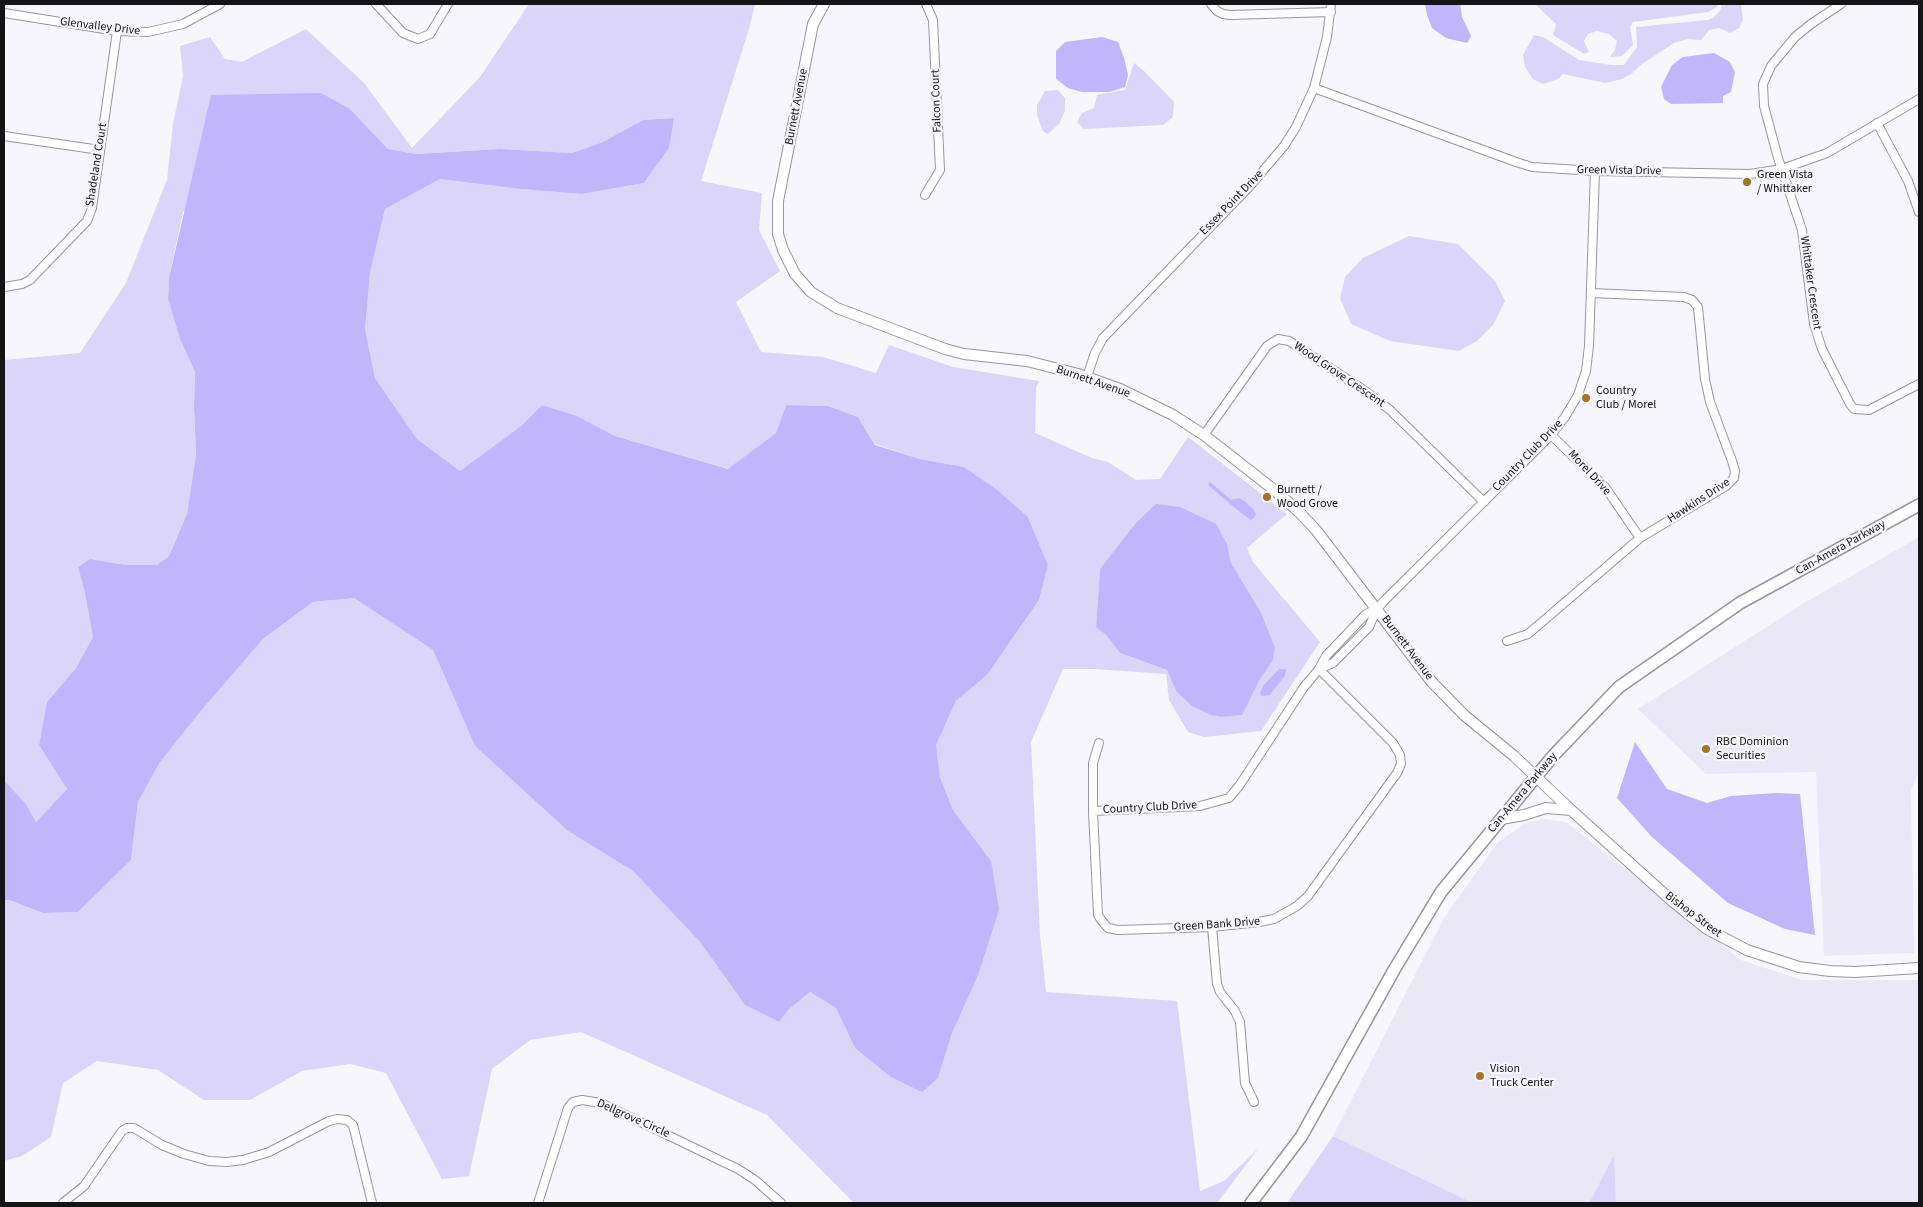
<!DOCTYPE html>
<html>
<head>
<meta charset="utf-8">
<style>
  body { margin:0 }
  #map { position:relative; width:1923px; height:1207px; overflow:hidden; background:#f7f6fd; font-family:"Source Sans 3",sans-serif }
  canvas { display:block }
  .frame { position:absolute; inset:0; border:5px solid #141416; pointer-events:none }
</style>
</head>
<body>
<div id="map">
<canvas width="1923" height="1207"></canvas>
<div class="frame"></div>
</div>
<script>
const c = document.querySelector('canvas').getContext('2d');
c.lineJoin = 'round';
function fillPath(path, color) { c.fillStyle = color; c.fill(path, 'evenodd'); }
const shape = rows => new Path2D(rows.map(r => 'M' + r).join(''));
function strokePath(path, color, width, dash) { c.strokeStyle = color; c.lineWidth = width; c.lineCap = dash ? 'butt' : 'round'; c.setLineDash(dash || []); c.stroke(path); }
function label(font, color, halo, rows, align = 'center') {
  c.font = font + ' "Source Sans 3",sans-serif'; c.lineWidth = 4.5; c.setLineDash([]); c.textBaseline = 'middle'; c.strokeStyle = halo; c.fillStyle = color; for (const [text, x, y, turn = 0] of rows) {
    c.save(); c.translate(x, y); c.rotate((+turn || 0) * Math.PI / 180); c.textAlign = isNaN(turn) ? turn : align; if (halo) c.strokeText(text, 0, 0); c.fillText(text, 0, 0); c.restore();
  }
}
const built = shape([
  [1919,537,1919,771,1911,791,1914,953,1824,956,1816,772,1706,774,1638,709,1804,603],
  [1544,819,1566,822,1741,960,1802,980,1919,980,1919,1203,1616,1203,1614,1156,1589,1203,1473,1203,1333,1136,1444,918,1498,842,1526,823]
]);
const green = shape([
  [529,4,755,4,749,29,701,181,762,193,759,230,780,271,736,302,761,352,823,357,876,373,889,345,953,367,1039,381,1036,388,1035,433,1092,458,1108,462,1136,480,1160,479,1188,437,1287,514,1247,548,1253,562,1320,642,1261,731,1204,737,1188,732,1169,700,1166,674,1095,669,1063,669,1031,742,1040,935,1046,992,1177,1001,1200,1191,1224,1181,1258,1149,1217,1203,854,1203,767,1115,581,1032,530,1040,492,1069,469,1176,442,1179,386,1073,350,1064,302,1071,250,1100,204,1100,158,1070,97,1061,63,1083,51,1137,22,1156,4,1161,4,900,9,900,43,913,78,912,131,860,138,802,160,762,200,712,263,639,313,602,354,598,433,650,475,746,568,831,633,871,700,942,745,1005,779,1022,788,1010,810,992,836,1008,855,1048,938,1078,952,1033,991,861,953,810,940,777,936,745,956,701,987,675,1039,600,1048,565,1028,517,964,467,920,459,875,444,858,417,828,406,786,405,776,433,729,469,615,436,577,416,542,405,521,426,460,471,417,439,375,378,365,329,370,273,385,209,440,179,521,189,582,194,644,183,669,148,673,118,643,120,603,142,572,153,500,149,416,154,388,149,350,109,183,212,169,278,168,299,180,339,195,372,194,407,196,454,187,514,169,556,157,565,126,565,90,559,78,567,84,589,93,637,76,668,47,702,39,745,67,789,36,822,26,804,4,780,4,360,80,353,126,283,167,180,173,124,183,76,180,46,210,37,225,59,242,62,306,29,364,83,412,148,480,77],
  [1227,544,1231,563,1244,587,1272,662,1259,681,1241,715,1221,717,1211,715,1176,691,1167,670,1120,653,1106,635,1096,627,1100,569,1117,550],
  [1535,4,1718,4,1717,7,1708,12,1633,22,1630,27,1633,45,1622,56,1610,57,1615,50,1617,41,1609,34,1597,31,1588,34,1584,41,1589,52,1584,54,1553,35,1556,24],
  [1722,4,1741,4,1743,20,1739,28,1730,33,1719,28,1709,30,1701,40,1688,39,1674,43,1642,64,1631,74,1622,79,1605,83,1563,74,1558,79,1543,84,1533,79,1525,67,1523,55,1534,35,1543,37,1579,60,1611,65,1624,65,1637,47,1636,27,1708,20,1713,18,1720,11],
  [1134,63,1144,71,1174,102,1173,117,1163,125,1084,129,1077,122,1082,113,1094,108,1097,95,1125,90],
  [1058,90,1065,98,1065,111,1059,124,1048,134,1043,131,1037,115,1037,105,1045,91],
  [1409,236,1458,244,1495,281,1505,301,1493,325,1477,341,1459,351,1390,341,1351,324,1340,298,1345,277,1363,258],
  [1333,1136,1473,1203,1287,1203],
  [1614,1155,1616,1203,1589,1203]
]);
const water = shape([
  [1425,4,1460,4,1462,17,1471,36,1467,43,1446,38,1432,28,1427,15],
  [1102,37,1118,42,1124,58,1128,75,1125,87,1109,92,1082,92,1068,88,1056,79,1056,51,1065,42],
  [1714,53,1730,62,1735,72,1731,92,1723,96,1723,103,1671,104,1664,99,1661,87,1672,65,1683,57],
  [321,93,350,109,388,149,416,154,500,149,572,153,603,142,643,120,674,118,669,148,644,183,582,194,521,189,440,179,385,209,370,273,365,329,375,378,417,439,460,471,521,426,542,405,577,416,615,436,728,469,776,433,786,405,828,406,858,417,875,445,920,459,964,467,997,490,1028,517,1048,565,1039,600,987,675,956,701,936,745,940,777,953,810,991,861,999,910,978,975,952,1033,938,1078,922,1092,891,1077,855,1048,836,1008,810,992,788,1010,779,1022,745,1005,700,942,633,871,568,831,475,746,433,650,354,598,313,602,263,639,200,712,160,762,138,802,131,860,78,912,43,913,9,900,4,900,4,780,26,804,36,822,67,789,39,745,47,702,76,668,93,637,84,589,78,567,90,559,126,565,157,565,169,556,187,514,196,454,194,407,195,372,180,339,168,299,169,278,211,95],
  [1210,482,1231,500,1239,498,1244,501,1254,510,1256,515,1251,520,1240,512,1208,485],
  [1156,504,1180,507,1216,524,1227,544,1231,563,1261,613,1275,648,1272,662,1259,681,1242,715,1221,717,1211,715,1192,706,1176,691,1167,670,1120,653,1106,635,1096,627,1100,569,1136,523],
  [1279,669,1286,669,1285,675,1270,695,1262,696,1260,693,1263,686],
  [1635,742,1667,789,1707,803,1731,796,1776,793,1800,794,1815,935,1785,929,1728,903,1652,837,1617,798]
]);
const minor = shape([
  [376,4,403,33,418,39,430,34,448,4],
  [1211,4,1217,11,1223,14,1230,15,1331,12],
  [1841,4,1811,24,1795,37,1771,66,1763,84,1764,106,1778,158,1802,230,1814,324,1822,349,1850,404,1854,409,1869,410,1919,384],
  [4,13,117,31,148,32,183,24,220,4],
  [1314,88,1516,162,1532,167,1595,171,1750,174,1782,169,1827,153,1919,99],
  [1877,123,1908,181,1919,212],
  [4,136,100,150],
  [925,195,940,170,933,20,926,4],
  [4,287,22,284,30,280,87,221,92,208,117,31],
  [1087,377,1095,353,1103,338,1250,186,1284,146,1296,127,1314,88,1327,37,1331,4],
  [1204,435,1267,346,1278,339,1289,341,1365,391,1390,410,1484,502],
  [1551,435,1605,487,1640,538],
  [1507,641,1528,634,1640,538,1726,486,1734,478,1735,471,1732,461,1710,402,1705,379,1698,307,1692,300,1684,297,1591,293],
  [1319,669,1333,663,1369,627,1377,609,1384,601,1551,435,1565,417,1578,395,1586,371,1589,346,1595,171],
  [1099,743,1093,763,1093,811,1098,915,1102,921,1108,928,1118,930,1212,927,1259,922,1274,919,1297,906,1308,896,1397,773,1401,764,1400,755,1393,743,1319,669],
  [1093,811,1200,806,1229,798,1239,786,1304,687,1319,669,1326,656,1366,614,1377,609],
  [1212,927,1217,984,1220,992,1235,1011,1240,1022,1245,1083,1254,1102],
  [63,1203,84,1186,122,1131,127,1128,134,1128,162,1145,184,1154,209,1161,227,1162,243,1160,269,1152,329,1121,337,1119,347,1120,353,1125,372,1203],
  [538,1203,568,1108,573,1102,582,1100,601,1103,738,1169,755,1180,781,1203]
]);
const tertiary = shape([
  [824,4,813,24,778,201,778,234,783,250,795,274,811,292,837,308,945,349,964,354,1027,361,1078,374,1120,389,1173,415,1204,435,1278,493,1299,512,1316,530,1431,681,1464,715,1514,756,1571,810,1671,900,1707,929,1747,950,1799,967,1830,971,1855,972,1919,968],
  [1501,819,1524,815,1546,808,1571,810]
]);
const secondary = shape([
  [1251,1203,1301,1137,1394,970,1441,892,1553,756,1619,687,1740,603,1919,505]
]);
const markers = [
  [1747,182,5,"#9e7624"],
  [1586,398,5,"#9e7624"],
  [1267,497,5,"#9e7624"],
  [1706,749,5,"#9e7624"],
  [1480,1076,5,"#9e7624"]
];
const streetNames = [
  ["Glenvalley Drive",100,27,7],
  ["Falcon Court",937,101,-92],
  ["Burnett Avenue",797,107,-79],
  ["Shadeland Court",97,165,-81],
  ["Green Vista Drive",1619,171,1],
  ["Essex Point Drive",1232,203,-46],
  ["Whittaker Crescent",1810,283,82],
  ["Wood Grove Crescent",1339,375,34],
  ["Burnett Avenue",1093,382,19],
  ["Country Club Drive",1528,456,-46],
  ["Morel Drive",1589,473,47],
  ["Hawkins Drive",1699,501,-33],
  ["Can-Amera Parkway",1841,548,-29],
  ["Burnett Avenue",1407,648,53],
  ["Can-Amera Parkway",1523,793,-50],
  ["Country Club Drive",1150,808,-3],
  ["Bishop Street",1693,915,37],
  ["Green Bank Drive",1217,925,-4],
  ["Dellgrove Circle",633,1119,24]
];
const poiNames = [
  ["Green Vista",1757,175],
  ["/ Whittaker",1757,189],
  ["Country",1596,391],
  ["Club / Morel",1596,405],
  ["Burnett /",1277,490],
  ["Wood Grove",1277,504],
  ["RBC Dominion",1716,742],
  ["Securities",1716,756],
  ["Vision",1490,1069],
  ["Truck Center",1490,1083]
];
fillPath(built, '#eae8f7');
fillPath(green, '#dad5f9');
fillPath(water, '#c1b5fc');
strokePath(minor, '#97969c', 10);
strokePath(tertiary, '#97969c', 12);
strokePath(secondary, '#97969c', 14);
strokePath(minor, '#fff', 8);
strokePath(tertiary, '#fff', 10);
strokePath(secondary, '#fff', 11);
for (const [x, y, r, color] of markers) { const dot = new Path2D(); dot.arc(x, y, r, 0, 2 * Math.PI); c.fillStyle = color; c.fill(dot); strokePath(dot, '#f7f6fd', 2); }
label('12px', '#141416', '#f7f6fd', streetNames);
label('12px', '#141416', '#f7f6fd', poiNames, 'left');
</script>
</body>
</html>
